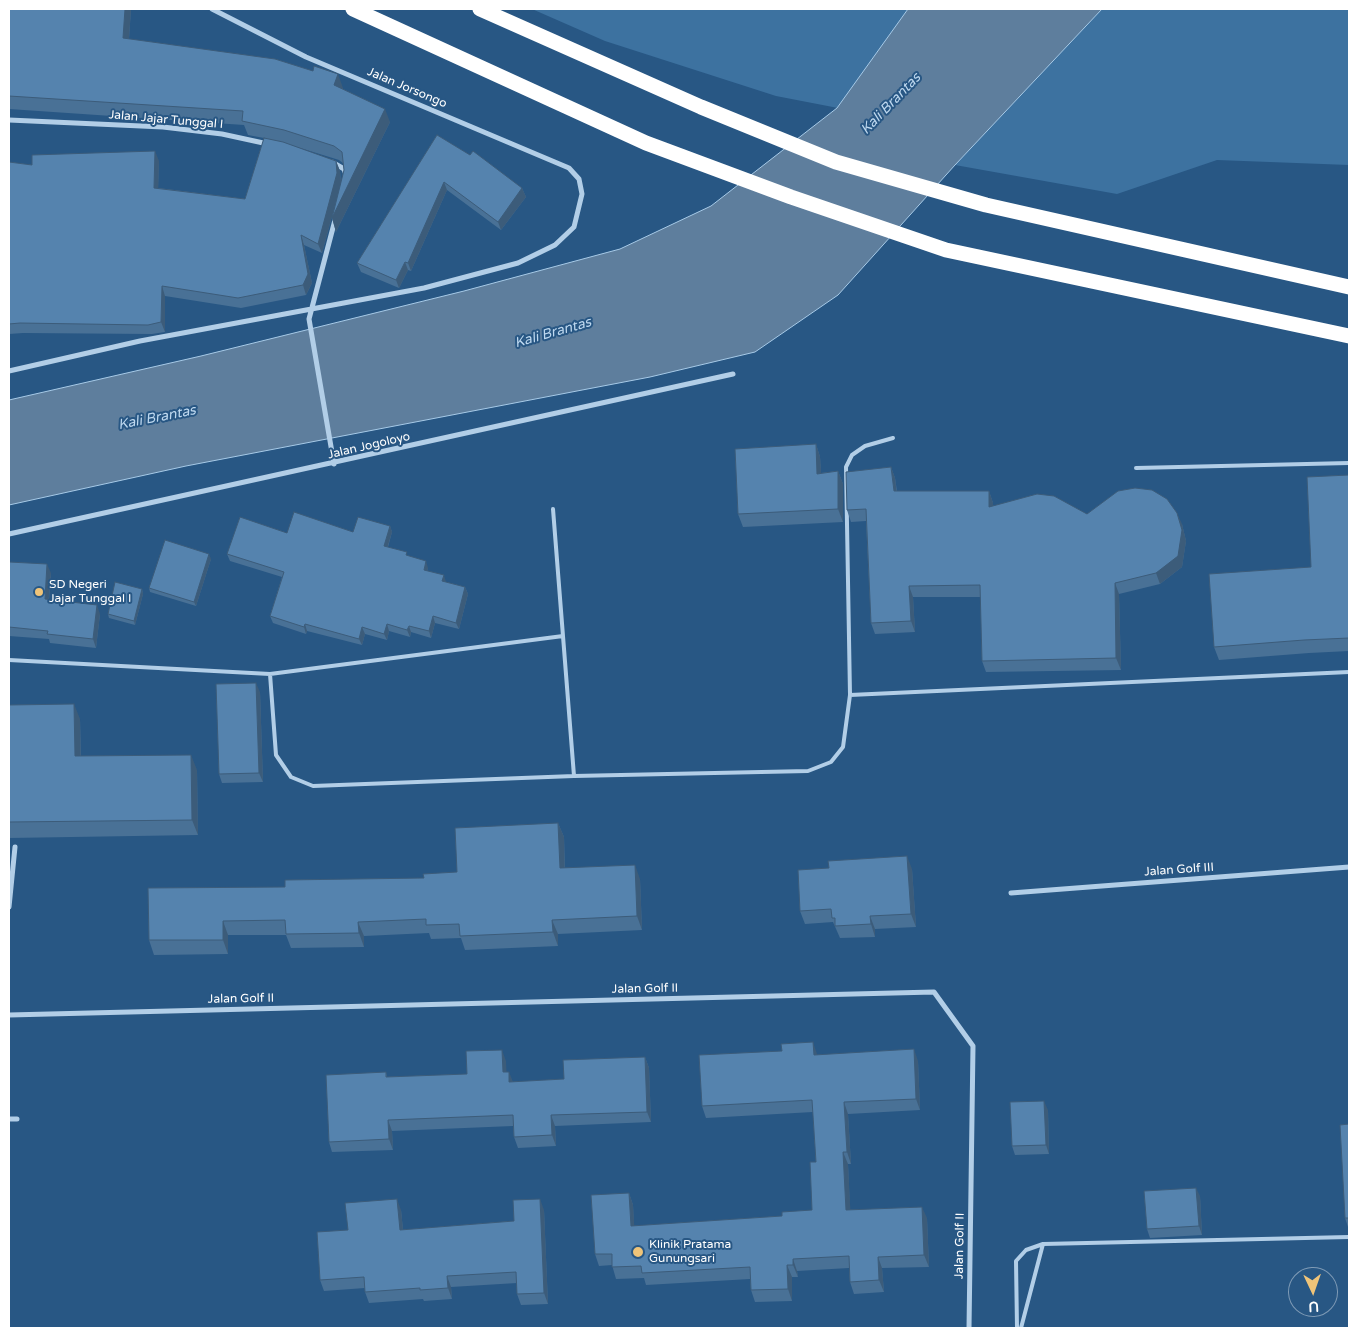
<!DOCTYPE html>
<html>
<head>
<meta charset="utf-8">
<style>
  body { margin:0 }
  #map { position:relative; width:1358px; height:1337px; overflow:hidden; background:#285784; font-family:"Varela Round",sans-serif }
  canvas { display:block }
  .frame { position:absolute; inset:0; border:10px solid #fff; pointer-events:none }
  .north { position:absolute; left:1288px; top:1267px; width:50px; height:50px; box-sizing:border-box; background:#285784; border:1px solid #7e9ab5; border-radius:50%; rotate:177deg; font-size:14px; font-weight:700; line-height:20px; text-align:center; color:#fff }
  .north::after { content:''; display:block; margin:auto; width:18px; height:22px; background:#efc479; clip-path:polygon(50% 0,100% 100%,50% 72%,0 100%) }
</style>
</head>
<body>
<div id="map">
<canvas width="1358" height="1337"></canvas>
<div class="frame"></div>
<div class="north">U</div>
</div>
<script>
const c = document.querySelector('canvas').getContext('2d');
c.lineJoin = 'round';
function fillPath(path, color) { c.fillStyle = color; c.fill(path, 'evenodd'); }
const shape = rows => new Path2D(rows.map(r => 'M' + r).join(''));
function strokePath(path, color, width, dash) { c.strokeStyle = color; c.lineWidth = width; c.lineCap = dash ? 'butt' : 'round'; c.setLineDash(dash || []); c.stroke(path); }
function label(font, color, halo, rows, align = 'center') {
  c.font = font + ' "Varela Round",sans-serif'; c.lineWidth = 4; c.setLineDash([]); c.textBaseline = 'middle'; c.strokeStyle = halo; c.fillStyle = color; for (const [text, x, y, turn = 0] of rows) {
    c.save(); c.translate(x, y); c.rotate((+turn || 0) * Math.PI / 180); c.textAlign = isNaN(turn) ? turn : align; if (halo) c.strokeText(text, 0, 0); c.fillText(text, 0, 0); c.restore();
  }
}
const green = shape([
  [532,9,908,9,838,108,776,96,605,41],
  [1102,9,1349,9,1349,165,1217,160,1117,194,955,165]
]);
const water = shape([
  [908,9,1102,9,955,165,838,295,755,352,650,377,186,466,9,505,9,400,201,356,464,291,620,249,711,206,837,108,908,9]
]);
const service = shape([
  [1136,468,1349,463],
  [553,509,574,776],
  [9,660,270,674,276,755,291,777,313,786,574,776,808,771,831,762,843,747,850,695,846,467,852,455,865,446,893,438],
  [270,674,563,636],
  [850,695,1349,672],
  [1017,1328,1016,1261,1026,1250,1043,1244,1349,1237],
  [1021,1328,1043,1244]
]);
const minor = shape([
  [9,120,163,127,222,134,268,144],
  [332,162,344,169,346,175],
  [9,371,140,341,424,288,518,263,555,245,574,227,582,194,579,179,569,168,306,57,212,9],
  [334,464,309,319,335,220],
  [9,534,733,374],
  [1011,893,1349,867],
  [9,907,15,847],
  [9,1015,934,992,973,1046,969,1328],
  [9,1119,17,1119]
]);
const motorway = shape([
  [353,9,646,143,791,197,946,250,1349,336],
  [480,9,701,107,836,162,986,205,1349,287]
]);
const wall = shape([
  [9,9,131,9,129,39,343,88,343,89,390,122,336,232,332,218,344,170,343,163,339,160,284,143,336,161,340,171,341,183,322,253,304,245,312,283,306,295,241,308,165,296,165,332,152,334,23,333,9,334,9,162,32,165,159,161,158,188,245,199,264,138,248,135,244,125,9,109],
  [437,135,522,188,526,197,501,230,447,190,411,271,408,270,399,288,361,272,357,263],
  [816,444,820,457,821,473,838,471,843,484,843,522,743,527,738,514],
  [891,467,895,478,897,491,989,491,993,503,993,506,1087,514,1182,524,1186,541,1182,567,1160,584,1119,594,1121,670,986,672,982,661,981,597,913,597,915,632,875,634,871,623,866,521,851,522,847,510],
  [1349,475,1349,651,1309,653,1219,660,1214,647,1311,567],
  [390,526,392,532,388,547,408,556,428,568,427,571,446,582,465,587,468,594,459,629,435,623,431,638,411,632,410,637,389,631,387,640,365,634,362,645,307,631,306,634,273,623,270,616,282,577,230,561,227,554,287,533,353,532],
  [211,559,196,606,150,592,149,588],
  [9,562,51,573,49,600,100,614,96,648,50,643,49,639,9,636],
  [142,589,143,594,135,625,109,618,108,614],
  [260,692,263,782,222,783,219,774],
  [9,705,80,719,81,756,197,770,198,835,9,838],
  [558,823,564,837,565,868,640,879,642,930,558,934,558,946,465,950,461,938,431,939,429,933,364,936,364,947,291,948,286,935,228,935,228,954,154,955,149,940,285,887,424,878,457,872],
  [912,869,916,927,875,929,875,937,840,938,833,922,805,924,800,911],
  [817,1055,918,1061,920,1110,848,1114,851,1164,848,1164,850,1210,927,1218,929,1267,882,1268,884,1292,854,1294,850,1282,849,1268,797,1271,798,1277,792,1277,792,1301,755,1302,751,1290,750,1279,646,1285,644,1278,616,1279,612,1265,599,1266,595,1254,629,1193,633,1205,634,1226,782,1216,812,1210,816,1162,813,1112,706,1118,702,1106],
  [645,1057,649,1068,651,1122,555,1126,556,1146,518,1148,514,1137,513,1126,392,1131,393,1150,332,1152,329,1142,386,1072,387,1077,467,1074,506,1061,506,1072,513,1082,564,1079],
  [1048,1110,1049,1154,1015,1155,1012,1146],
  [1349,1124,1349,1227,1348,1227,1345,1218],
  [1200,1196,1202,1235,1150,1238,1147,1229],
  [401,1210,403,1230,514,1221,544,1210,548,1304,521,1305,517,1294,517,1283,451,1287,452,1299,424,1301,423,1299,369,1303,365,1292,365,1288,324,1291,320,1280,348,1230]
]);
const shadedWall = shape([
  [125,9,131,9,128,52,123,38],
  [338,74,343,88,339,99,334,85],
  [385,109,390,122,336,232,332,218],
  [155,151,159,161,158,198,154,188],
  [336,161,340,171,341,183,322,253,318,244],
  [444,182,447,190,411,271,408,263],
  [522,188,526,197,501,230,498,222],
  [301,235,304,245,312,283,306,295,303,285],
  [405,262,408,270,399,288,396,280],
  [162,286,165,296,165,332,161,322],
  [816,444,820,457,822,487,817,474],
  [891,467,895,478,898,503,894,491],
  [838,471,843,484,843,522,838,509],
  [989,491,993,503,993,518,989,507],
  [1177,513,1182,524,1186,541,1182,567,1160,584,1156,573],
  [390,526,392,532,386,552,384,546],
  [209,554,211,559,196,606,194,602],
  [426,561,428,568,426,576,424,570],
  [47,564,51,573,48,608,45,599],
  [444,575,446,582,445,588,442,581],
  [1115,583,1119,594,1121,670,1116,658],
  [909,586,913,597,915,632,911,621],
  [465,587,468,594,459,629,456,623],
  [142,589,143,594,135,625,134,621],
  [97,605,100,614,96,648,93,639],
  [433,616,435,623,431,638,429,631],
  [305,624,307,631,306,634,304,627],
  [387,624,389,631,387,640,384,634],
  [409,626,411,632,410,637,407,630],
  [362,627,365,634,362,645,359,639],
  [256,683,260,692,263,782,259,773],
  [74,704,80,719,81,772,75,756],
  [191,755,197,770,198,835,192,820],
  [558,823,564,837,565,882,560,868],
  [907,856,912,869,916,927,911,914],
  [635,865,640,879,642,930,637,916],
  [870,916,875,929,875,937,871,924],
  [552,920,558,934,558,946,553,932],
  [223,921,228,935,228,954,223,940],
  [358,922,364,936,364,947,359,933],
  [813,1042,817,1054,818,1066,814,1055],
  [914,1049,918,1061,920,1110,916,1099],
  [502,1050,506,1061,507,1083,503,1072],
  [645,1057,649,1068,651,1122,647,1112],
  [509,1072,513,1082,509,1082],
  [1044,1101,1048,1110,1049,1154,1046,1145],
  [844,1102,848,1114,851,1164,847,1152],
  [551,1115,555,1126,556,1146,552,1135],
  [388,1120,392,1131,393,1150,389,1139],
  [843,1152,848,1164,851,1222,846,1210],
  [1196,1188,1200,1196,1202,1235,1199,1226],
  [629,1193,633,1205,635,1238,631,1226],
  [397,1199,401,1210,404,1240,400,1230],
  [540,1199,544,1210,548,1304,544,1293],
  [922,1207,927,1218,929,1267,924,1255],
  [878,1257,882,1268,884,1292,879,1280],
  [793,1259,797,1271,798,1277,793,1265],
  [787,1265,792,1277,792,1301,788,1289],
  [447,1276,451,1287,452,1299,448,1288]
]);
const building = shape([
  [9,9,125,9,123,38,275,59,313,71,314,66,338,74,334,85,385,109,332,218,344,170,342,152,334,146,284,130,242,121,243,111,9,96,9,9],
  [437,135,470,155,473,151,522,188,498,222,444,182,408,263,405,262,396,280,357,263,437,135],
  [264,138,283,142,336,161,337,173,318,244,301,235,308,274,303,285,238,298,162,286,161,322,148,325,20,323,9,324,9,162,32,165,32,155,155,151,154,188,245,199,264,138],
  [816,444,817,474,838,471,838,509,738,514,735,449,816,444],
  [891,467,894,491,989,491,989,507,1037,494,1054,496,1087,514,1118,491,1135,488,1152,490,1167,499,1177,513,1182,530,1178,556,1156,573,1115,583,1116,658,982,661,980,585,909,586,911,621,871,623,866,509,847,510,846,472,891,467],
  [1349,475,1349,638,1304,640,1214,647,1209,574,1311,567,1307,477,1349,475],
  [294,512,353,532,358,517,390,526,384,546,407,552,406,555,426,561,424,570,444,575,442,581,465,587,456,623,433,616,429,631,409,626,407,630,387,624,384,634,362,627,359,639,305,624,304,627,270,616,284,572,227,554,240,517,287,533,294,512],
  [165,540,209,554,194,602,149,588,165,540],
  [9,562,47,564,45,599,97,605,93,639,47,634,48,631,9,627,9,562],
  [115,582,142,589,134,621,108,614,115,582],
  [256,683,259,773,219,774,216,684,256,683],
  [74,704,75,756,191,755,192,820,9,822,9,705,74,704],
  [558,823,560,868,635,865,637,916,552,920,553,932,460,936,459,924,426,925,426,919,358,922,359,933,286,934,285,920,223,921,223,940,149,940,148,888,285,887,285,880,424,878,423,874,457,872,455,828,558,823],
  [907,856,911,914,870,916,871,924,835,926,835,918,832,918,831,909,800,911,798,870,829,868,828,861,907,856],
  [813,1042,814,1055,914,1049,916,1099,844,1102,847,1152,843,1152,846,1210,922,1207,924,1255,878,1257,879,1280,850,1282,849,1256,793,1259,793,1265,787,1265,788,1289,751,1290,750,1267,642,1273,641,1266,612,1267,612,1254,595,1254,591,1195,629,1193,631,1226,782,1216,782,1212,812,1210,810,1162,816,1162,812,1100,702,1106,699,1055,782,1051,781,1044,813,1042],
  [502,1050,503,1072,509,1072,509,1082,564,1079,563,1060,645,1057,647,1112,551,1115,552,1135,514,1137,513,1115,388,1120,389,1139,329,1142,326,1075,386,1072,386,1077,467,1074,466,1051,502,1050],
  [1044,1101,1046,1145,1012,1146,1010,1102,1044,1101],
  [1349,1124,1349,1218,1345,1218,1340,1125,1349,1124],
  [1196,1188,1199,1226,1147,1229,1144,1191,1196,1188],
  [397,1199,400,1230,514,1221,513,1200,540,1199,544,1293,517,1294,516,1272,447,1276,448,1288,420,1290,420,1288,365,1292,364,1277,320,1280,317,1232,348,1230,345,1203,397,1199]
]);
const markers = [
  [39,592,5,"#efc479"],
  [638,1252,6,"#efc479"]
];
const streetNames = [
  ["Jalan Jorsongo",407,88,23],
  ["Jalan Jajar Tunggal I",166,120,5],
  ["Jalan Jogoloyo",369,446,-13],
  ["Jalan Golf III",1179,870,-4],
  ["Jalan Golf II",645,989,-1],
  ["Jalan Golf II",241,999,-1],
  ["Jalan Golf II",960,1246,-89]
];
const poiNames = [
  ["SD Negeri",49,585],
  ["Jajar Tunggal I",49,599],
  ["Klinik Pratama",649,1245],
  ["Gunungsari",649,1259]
];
const waterNames = [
  ["Kali Brantas",891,104,-46],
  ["Kali Brantas",553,333,-16],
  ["Kali Brantas",157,418,-11]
];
fillPath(green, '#3d72a0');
fillPath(water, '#5e7e9d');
strokePath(water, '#a7cae7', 1);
strokePath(service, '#b2cee7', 4);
strokePath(minor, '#b2cee7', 5);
strokePath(motorway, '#fff', 15);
fillPath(wall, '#497196');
fillPath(shadedWall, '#3c5c7a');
fillPath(building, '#5583ae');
strokePath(building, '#3c5c7a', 1);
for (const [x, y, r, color] of markers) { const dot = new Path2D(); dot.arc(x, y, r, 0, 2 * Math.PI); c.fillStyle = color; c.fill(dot); strokePath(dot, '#285784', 2); }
label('12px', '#fff', '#285784', streetNames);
label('12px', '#fff', '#285784', poiNames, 'left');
label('italic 14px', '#bed8ef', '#285784', waterNames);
</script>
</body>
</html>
